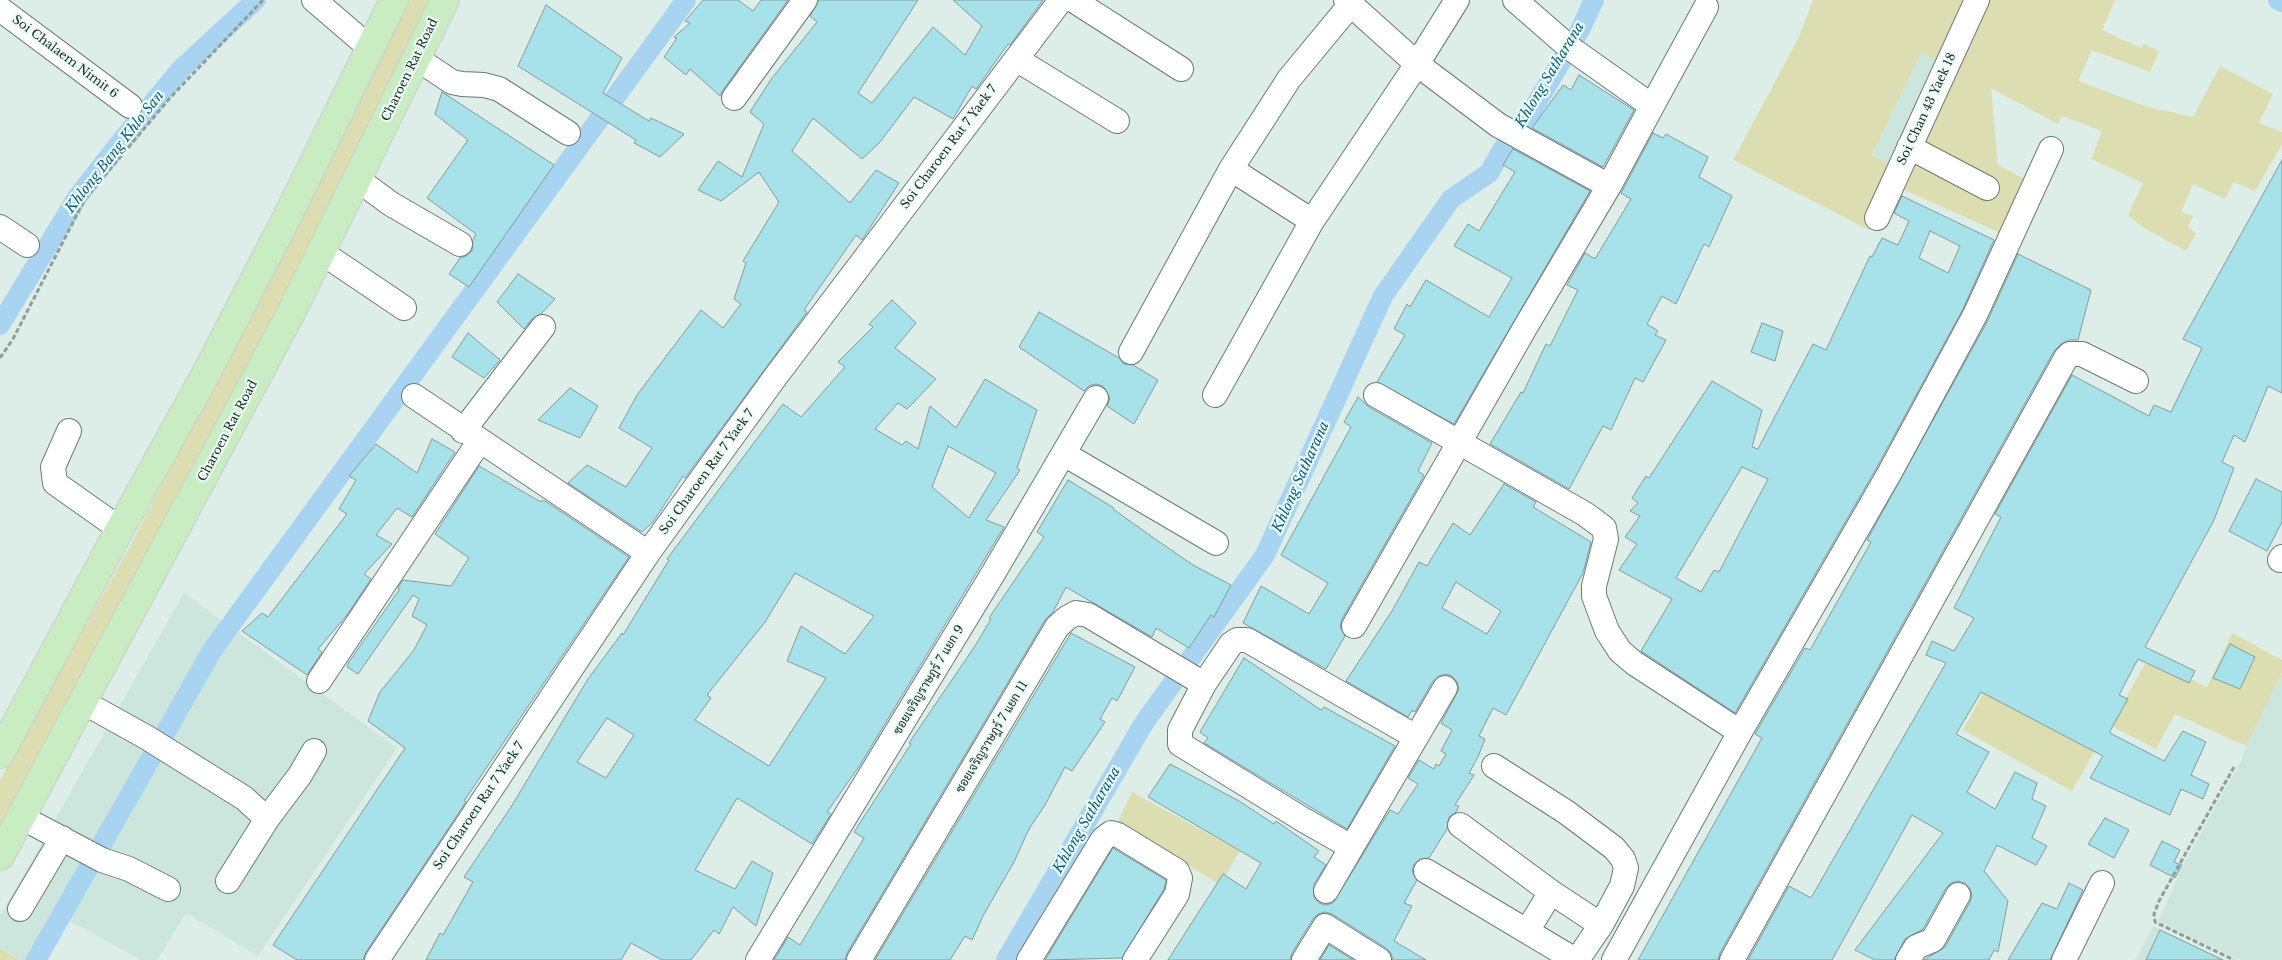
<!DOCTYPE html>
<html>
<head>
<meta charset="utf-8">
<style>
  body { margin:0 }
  canvas { display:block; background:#ddeee8 }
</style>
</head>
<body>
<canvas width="2282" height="960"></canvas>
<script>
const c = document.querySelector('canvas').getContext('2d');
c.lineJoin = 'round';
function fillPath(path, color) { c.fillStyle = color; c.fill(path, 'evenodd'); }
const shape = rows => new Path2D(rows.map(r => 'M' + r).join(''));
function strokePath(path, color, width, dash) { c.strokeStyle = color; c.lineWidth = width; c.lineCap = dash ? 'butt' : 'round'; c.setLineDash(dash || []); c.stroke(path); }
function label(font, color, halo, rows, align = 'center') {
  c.font = font + ' "Libre Baskerville",Sarabun,serif'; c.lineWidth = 4.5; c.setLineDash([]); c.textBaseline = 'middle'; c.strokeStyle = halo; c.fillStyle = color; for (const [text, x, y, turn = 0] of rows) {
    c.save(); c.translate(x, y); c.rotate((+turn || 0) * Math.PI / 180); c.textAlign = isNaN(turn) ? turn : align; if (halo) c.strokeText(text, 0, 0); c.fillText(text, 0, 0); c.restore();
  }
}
const built = shape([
  [1921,53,1943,63,1894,166,1872,155],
  [184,593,397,748,258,956,186,913,157,960,141,960,53,912,26,960,20,960,0,949,0,916],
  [2282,673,2282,960,2240,960,2158,921,2186,860,2241,761,2246,746],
  [2153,926,2225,960,2135,960]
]);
const green = shape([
  [409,0,437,0,382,115,0,831,0,780,130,546,278,262],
  [1813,0,1970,0,1943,63,1921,53,1872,155,1894,166,1869,230,1733,160,1798,39],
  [1987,0,2115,0,2102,30,2141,48,2144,44,2159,51,2150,72,2092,50,2078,81,2148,107,2193,117,2220,66,2273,94,2259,123,2282,132,2282,144,2255,191,2234,182,2225,199,2193,184,2181,212,2193,216,2188,227,2196,234,2186,251,2144,228,2128,215,2143,183,2091,159,2102,131,2062,116,2058,124,1991,88,1998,165,2029,181,2005,235,1902,189],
  [2232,633,2282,660,2282,673,2246,746,2175,714,2156,749,2110,725,2148,659,2207,687],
  [1986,688,2097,747,2072,791,1963,730],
  [1132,792,1240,851,1225,876,1222,874,1217,883,1118,822],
  [0,949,20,960,0,960]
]);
const canal = shape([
  [2278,0,2282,2],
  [0,325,78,196,127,134,182,68,256,0],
  [36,960,213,649,686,0],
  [1006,960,1144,723,1265,555,1383,296,1451,199,1489,173,1504,147,1530,114,1580,30,1594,0]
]);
const building = shape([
  [703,0,738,0,753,11,761,0,788,0,723,90,720,96,690,69,686,75,664,57,677,38,674,37,690,23,685,21,703,0],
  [819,0,918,0,858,93,872,103,933,27,965,55,982,26,953,0,1043,0,1010,45,1008,44,976,89,972,86,953,119,914,97,880,142,862,159,813,118,792,151,850,203,876,170,899,183,862,240,856,235,804,310,807,312,685,478,683,476,653,522,642,532,568,483,587,465,626,487,652,448,619,428,637,395,701,310,723,328,741,304,734,299,746,263,743,261,779,202,759,172,721,201,698,190,718,161,742,177,764,124,750,112,772,78,817,22,810,16,819,0],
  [546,5,622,58,603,93,649,121,651,118,684,134,660,157,634,143,636,140,518,66,546,5],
  [1579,75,1634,110,1603,167,1532,128,1563,85,1571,90,1579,75],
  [442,92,554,165,469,287,449,274,460,258,466,256,472,251,473,240,476,234,427,198,468,140,435,114,442,92],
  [1653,133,1663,138,1666,134,1708,157,1699,177,1732,196,1709,247,1704,244,1676,304,1662,296,1647,324,1658,331,1655,335,1666,340,1643,382,1635,378,1611,430,1603,426,1569,489,1490,444,1521,392,1523,393,1546,344,1550,346,1578,290,1567,285,1585,253,1595,259,1631,199,1621,193,1653,133],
  [1513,149,1590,191,1454,424,1377,382,1405,335,1394,329,1407,304,1410,307,1426,280,1489,317,1512,278,1454,246,1468,224,1479,231,1515,172,1503,165,1513,149],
  [2282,160,2282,393,2268,386,2245,442,2234,435,2222,462,2234,468,2214,520,2145,647,2195,671,2189,683,2138,659,2119,695,2128,699,2110,731,2110,733,2164,761,2183,731,2206,742,2191,775,2209,784,2203,799,2181,789,2170,815,2090,778,2103,756,1981,692,1956,734,1989,752,1967,792,1995,809,2015,772,2037,783,2032,799,2046,806,2032,838,2047,846,2036,865,1997,845,1984,871,2008,901,1998,952,1994,950,1989,960,1924,960,1945,947,1970,902,1972,895,1970,888,1965,883,1958,881,1951,883,1946,888,1923,929,1905,939,1894,960,1875,960,1855,950,1943,833,1912,815,1832,960,1748,960,1789,886,1811,898,1946,663,1926,655,1932,641,1954,651,1974,618,1954,608,2001,517,1995,514,2072,375,2149,416,2154,405,2171,412,2202,348,2183,339,2282,160],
  [1902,196,1994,240,1963,309,1877,467,1735,713,1641,651,1672,599,1619,570,1637,544,1625,537,1640,516,1630,511,1638,503,1632,498,1646,476,1649,478,1712,381,1762,410,1752,447,1758,449,1813,344,1826,350,1870,256,1872,257,1882,238,1898,245,1909,221,1894,213,1902,196],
  [1930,231,1960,246,1948,273,1919,258,1930,231],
  [1742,467,1768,479,1719,572,1714,570,1701,592,1676,578,1742,467],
  [2018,254,2091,290,2078,340,2069,340,2061,344,2054,351,1720,953,1718,960,1638,960,1762,738,1755,734,1805,648,1810,650,1871,542,1867,540,1987,322,2018,254],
  [518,274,555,299,541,314,532,319,524,329,497,302,518,274],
  [892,300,916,323,895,348,936,379,907,409,898,403,875,429,902,445,906,441,918,449,930,406,956,428,985,379,1037,410,1017,468,1020,470,986,520,1004,527,860,765,827,812,831,814,812,844,737,798,695,870,735,889,752,861,773,873,756,926,733,907,719,934,714,930,691,960,662,960,631,943,621,960,426,960,440,933,443,935,473,882,464,877,511,807,588,679,622,633,623,635,669,560,667,559,783,404,801,417,845,367,838,362,873,327,869,324,892,300],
  [948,446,996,473,969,518,932,487,948,446],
  [795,573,874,616,845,654,801,626,787,661,826,678,769,766,695,720,711,698,707,695,765,622,795,573],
  [607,718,634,735,606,778,577,762,607,718],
  [1039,312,1119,358,1124,364,1133,365,1158,380,1134,424,1107,406,1110,398,1103,386,1096,384,1089,386,1084,391,1019,347,1039,312],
  [1762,323,1783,331,1775,361,1751,352,1762,323],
  [468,333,500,360,484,378,452,357,468,333],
  [570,388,598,406,580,438,538,420,570,388],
  [1358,397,1369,407,1432,443,1418,471,1424,475,1421,481,1342,619,1340,627,1345,636,1326,669,1243,623,1261,586,1309,614,1328,583,1281,555,1351,427,1344,422,1358,397],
  [432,439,455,452,412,517,397,508,376,535,392,544,364,574,371,579,347,615,318,649,322,652,307,675,242,631,262,613,268,617,347,514,339,509,356,480,349,476,376,444,417,473,432,439],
  [479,466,539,501,545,501,629,557,464,801,466,802,366,952,363,960,297,960,273,945,405,748,368,721,380,692,414,650,427,625,412,616,419,599,413,595,358,674,347,667,349,662,399,590,398,587,403,580,451,586,469,558,435,534,479,466],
  [2256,479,2282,492,2282,522,2267,551,2229,531,2256,479],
  [1068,480,1114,508,1113,509,1158,541,1193,565,1231,585,1214,617,1211,615,1189,648,1156,628,1152,637,1066,587,1053,612,1045,620,847,953,845,960,774,960,788,937,800,945,864,838,854,832,911,744,909,743,975,646,991,619,989,618,1044,537,1037,532,1068,480],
  [1504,484,1536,502,1533,507,1591,542,1583,573,1506,715,1493,708,1479,736,1485,739,1478,757,1469,773,1474,775,1455,805,1459,806,1456,812,1449,817,1447,829,1429,858,1420,859,1414,864,1412,871,1417,880,1404,903,1412,906,1394,941,1426,960,1393,960,1391,953,1386,948,1332,914,1325,912,1318,914,1313,919,1292,953,1290,960,1168,960,1223,874,1246,889,1261,863,1148,797,1170,764,1239,801,1274,824,1276,821,1319,851,1314,857,1326,865,1314,884,1314,897,1319,903,1325,905,1333,903,1390,810,1398,814,1418,784,1408,778,1419,760,1434,769,1436,764,1439,766,1446,754,1441,751,1452,730,1441,723,1459,689,1457,682,1452,676,1446,674,1439,676,1433,681,1415,712,1412,710,1408,717,1346,681,1392,611,1419,562,1427,566,1453,523,1470,535,1504,484],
  [1456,582,1501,611,1487,634,1442,608,1456,582],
  [1071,633,1135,667,1117,701,1112,698,1100,719,1105,722,1072,771,1065,767,1045,805,1029,829,1014,862,984,914,972,940,965,936,950,960,875,960,1071,633],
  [2230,644,2255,657,2240,689,2213,678,2230,644],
  [1244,658,1321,710,1324,707,1395,746,1347,829,1204,743,1208,738,1200,732,1244,658],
  [2105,818,2129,830,2114,858,2088,844,2105,818],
  [2162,841,2180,850,2174,862,2182,865,2175,878,2150,865,2162,841],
  [1113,848,1166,880,1164,889,1122,958,1045,960,1113,848],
  [2069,883,2083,890,2050,960,2008,960,2042,903,2057,909,2069,883],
  [2160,930,2223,960,2146,960,2160,930],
  [1329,945,1353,960,1320,960,1329,945]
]);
const path = shape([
  [0,358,13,339,85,199,170,98,263,0],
  [2234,767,2159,901,2154,914,2155,922,2234,960]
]);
const minor = shape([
  [314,0,370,48],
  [1073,0,1181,69],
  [1346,0,1417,64,1498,125,1609,186],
  [1515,0,1570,48,1652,106,1706,7],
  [0,9,130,106],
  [416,58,452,82,462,84,484,85,499,89,568,133],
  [1016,59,1117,121],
  [734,98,805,0],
  [1909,147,1987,188],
  [1231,169,1312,221],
  [357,179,391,204,460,244],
  [1877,218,1977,0],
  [0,227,27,245],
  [321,252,404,308],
  [1131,352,1231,169,1289,79,1351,4],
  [1215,395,1312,221,1417,64,1457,0],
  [1376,395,1585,514,1604,528,1606,539,1594,586,1594,596,1607,631,1620,651,1634,663,1740,732],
  [414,396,648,553],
  [69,431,53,467,55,483,120,529],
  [463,431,543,327],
  [1064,454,1216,543],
  [2280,560,2282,557],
  [1354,626,1526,326,1609,186,1652,106],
  [319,681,479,442],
  [83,702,146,737,244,798,267,819,228,881],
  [1494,766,1566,812,1614,848,1623,859,1626,868,1622,886,1601,925,1577,960],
  [21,817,102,860,129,869,168,889],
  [267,819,300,775,314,751],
  [1460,825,1551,892,1601,925],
  [1351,847,1302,819,1180,744,1180,730,1204,684,1231,644,1237,640,1247,640,1416,737],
  [1426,871,1575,960],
  [1326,891,1445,688],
  [20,909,62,838],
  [1527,931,1551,892],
  [377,960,648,553,776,376,1061,0],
  [758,960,994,572,1096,398],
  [859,960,1057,627,1067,618,1076,613,1088,615,1204,684],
  [1029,960,1103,839,1111,833,1118,835,1177,871,1180,878,1177,894,1135,960],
  [1304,960,1325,926,1379,960],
  [1614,960,1740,732,1889,474,1975,315,2051,149],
  [1732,960,2066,358,2070,354,2082,354,2136,381],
  [1908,960,1916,947,1933,940,1958,895],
  [2064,960,2102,883]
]);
const major = shape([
  [0,754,120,529,207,372,287,217,394,0],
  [0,856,291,313,445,0]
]);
const streetNames = [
  ["Soi Chalaem Nimit 6",65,57,37],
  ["Charoen Rat Road",410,70,-64],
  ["Soi Chan 43 Yaek 18",1927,109,-65],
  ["Soi Charoen Rat 7 Yaek 7",949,147,-53],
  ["Charoen Rat Road",228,431,-62],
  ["Soi Charoen Rat 7 Yaek 7",707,472,-54],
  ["ซอยเจริญราษฎร์ 7 แยก 9",929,680,-59],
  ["ซอยเจริญราษฎร์ 7 แยก 11",992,737,-59],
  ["Soi Charoen Rat 7 Yaek 7",479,806,-56]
];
const waterNames = [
  ["Khlong Satharana",1550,75,-59],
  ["Khlong Bang Khlo San",115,152,-52],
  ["Khlong Satharana",1301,477,-66],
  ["Khlong Satharana",1087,820,-60]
];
fillPath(built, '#cce6dd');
fillPath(green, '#ddddb2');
strokePath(canal, '#a8d3f1', 20);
fillPath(building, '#a7e2ea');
strokePath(building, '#87999b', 1);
strokePath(minor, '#6b7b76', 26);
strokePath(major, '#cbcccc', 30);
strokePath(path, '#919d99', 3, [5, 2.5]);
strokePath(minor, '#fff', 24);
strokePath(major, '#c9ecc2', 28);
label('12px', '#252b29', '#eafcf6', streetNames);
label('italic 14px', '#155c82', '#eafcf6', waterNames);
</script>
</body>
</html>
